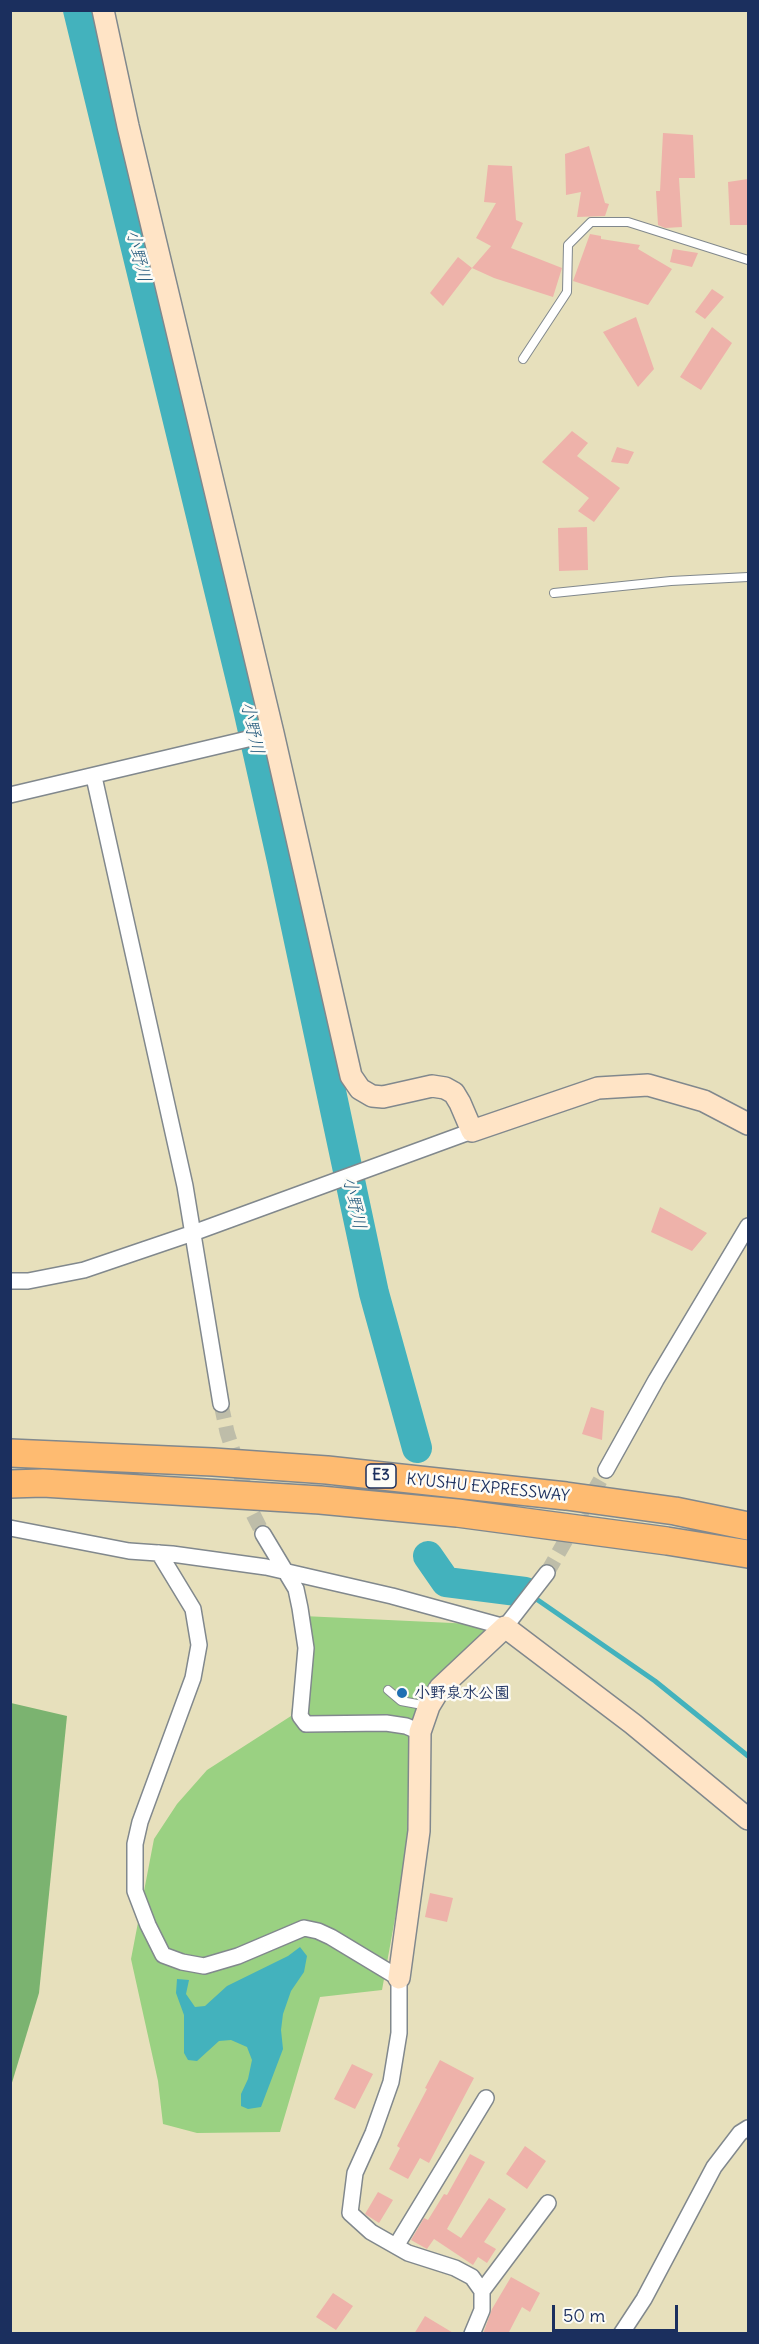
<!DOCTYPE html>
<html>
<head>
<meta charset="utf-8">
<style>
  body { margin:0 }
  #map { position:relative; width:759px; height:2344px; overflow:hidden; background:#e7e0bc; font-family:Delius,sans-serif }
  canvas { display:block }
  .frame { position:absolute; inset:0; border:12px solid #1b2f5e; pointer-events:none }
  .scale { position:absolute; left:552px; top:2305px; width:126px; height:27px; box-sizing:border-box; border:3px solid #1b2f5e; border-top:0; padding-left:8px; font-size:18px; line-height:21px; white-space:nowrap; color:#1b2f5e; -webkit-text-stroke:4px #fdfcf7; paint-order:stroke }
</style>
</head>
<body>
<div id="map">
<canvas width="759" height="2344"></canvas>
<div class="frame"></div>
<div class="scale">50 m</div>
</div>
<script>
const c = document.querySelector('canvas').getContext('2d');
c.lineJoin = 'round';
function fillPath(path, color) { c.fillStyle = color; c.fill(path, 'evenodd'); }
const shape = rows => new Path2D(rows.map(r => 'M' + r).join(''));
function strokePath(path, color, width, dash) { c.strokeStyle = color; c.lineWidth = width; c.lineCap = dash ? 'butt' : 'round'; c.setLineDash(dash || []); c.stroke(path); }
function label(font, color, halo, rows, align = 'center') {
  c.font = font + ' Delius,"Klee One",sans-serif'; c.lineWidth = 5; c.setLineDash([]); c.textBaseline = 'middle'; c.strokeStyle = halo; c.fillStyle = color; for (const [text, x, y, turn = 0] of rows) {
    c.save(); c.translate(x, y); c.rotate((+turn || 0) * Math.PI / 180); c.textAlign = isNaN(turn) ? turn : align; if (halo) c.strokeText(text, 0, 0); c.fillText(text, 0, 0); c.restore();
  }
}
const green = shape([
  [303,1616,495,1625,429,1689,410,1799,404,1869,382,1990,320,1997,280,2132,197,2133,163,2124,158,2081,131,1959,154,1839,177,1804,207,1770,291,1716]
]);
const forest = shape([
  [11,1703,67,1716,39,1993,11,2086]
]);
const water = shape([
  [300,1947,307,1956,304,1972,291,1991,283,2014,281,2030,283,2049,261,2107,248,2109,241,2106,241,2094,248,2079,252,2060,247,2047,231,2040,219,2041,197,2061,188,2060,184,2053,184,2015,176,1993,177,1979,189,1980,186,1994,195,2007,205,2006,227,1986,288,1956]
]);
const stream = shape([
  [532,1596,655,1681,748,1756]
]);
const river = shape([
  [78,10,248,709,282,861,374,1293,417,1448],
  [428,1556,446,1582,525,1592]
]);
const building = shape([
  [663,133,693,135,695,178,679,178,682,227,665,228,658,225,656,191,660,191],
  [589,146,605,203,609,204,605,216,577,217,581,192,566,195,565,154],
  [488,165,512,166,516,220,523,223,511,248,562,268,553,297,494,278,472,268,491,246,476,238,496,203,484,202],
  [748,179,748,225,730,225,728,182],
  [590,234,601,236,601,239,640,245,638,249,672,269,648,305,573,281],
  [673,249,698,253,692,267,670,262],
  [458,257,472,268,443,306,430,293],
  [712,289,724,297,705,319,695,312],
  [636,317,654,369,638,387,603,332],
  [712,327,732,343,701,390,680,377],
  [572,431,588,443,577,456,620,488,594,522,578,511,589,498,542,462],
  [617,447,634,452,628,464,611,462],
  [587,527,588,570,559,571,558,528],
  [660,1207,707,1233,692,1251,651,1232],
  [591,1407,604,1411,602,1440,582,1434],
  [430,1893,453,1898,447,1922,425,1917],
  [440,2060,474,2078,429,2163,420,2158,408,2179,389,2169,400,2148,397,2146,427,2089,425,2088],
  [352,2064,373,2074,355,2109,334,2099],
  [525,2146,546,2161,527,2189,506,2174],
  [470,2154,485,2162,447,2229,461,2238,489,2198,506,2209,484,2242,496,2249,487,2263,478,2257,473,2265,434,2239,427,2249,411,2240,424,2218,428,2220,444,2194,447,2195],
  [378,2192,393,2200,379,2223,365,2214],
  [511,2277,540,2293,530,2312,522,2307,508,2334,483,2334,492,2309],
  [333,2293,353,2306,336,2330,316,2317],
  [425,2316,455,2334,414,2334]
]);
const streetTunnel = shape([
  [221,1404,227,1432,253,1514,263,1534],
  [547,1573,606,1470]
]);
const lane = shape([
  [523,359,567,292,568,245,591,222,628,222,748,260],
  [554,593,671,581,748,577],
  [388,1690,401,1701,428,1706]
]);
const street = shape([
  [94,777,185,1186,221,1404],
  [10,795,273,733],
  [10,1281,28,1281,84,1270,193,1233,472,1131],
  [606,1470,656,1380,748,1226],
  [10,1528,129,1551,172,1554,266,1567,392,1596,505,1627,547,1573],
  [263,1534,296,1589,300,1608,306,1648,300,1716,306,1724,386,1723,406,1726,420,1732],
  [159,1553,193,1609,199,1645,193,1678,140,1822,135,1844,135,1891,148,1925,163,1955,182,1962,204,1966,238,1956,304,1928,318,1931,331,1937,399,1978,399,2033,391,2082,373,2133,355,2173,350,2213,371,2232,408,2253,455,2268,472,2277,482,2291,482,2310,472,2334],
  [396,2246,486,2098],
  [482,2291,548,2203],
  [621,2334,644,2299,714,2167,740,2133,748,2128]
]);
const secondary = shape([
  [103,10,128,126,273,733,351,1076,360,1089,372,1096,383,1097,432,1086,445,1088,454,1093,460,1103,472,1131,598,1088,648,1085,704,1101,748,1124],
  [399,1978,419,1831,420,1732,429,1706,440,1688,505,1627,633,1724,748,1819]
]);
const highway = shape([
  [10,1453,213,1462,327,1470,566,1496,675,1511,748,1526],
  [10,1484,43,1483,320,1500,457,1513,667,1541,748,1554]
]);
const markers = [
  [402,1693,6,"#1f6fb2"]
];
const shields = [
  [381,1476,30]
];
const shieldNames = [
  ["E3",381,1476]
];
const streetNames = [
  ["KYUSHU EXPRESSWAY",488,1488,6]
];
const poiNames = [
  ["小野泉水公園",414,1693]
];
const waterNames = [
  ["小野川",138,256,76],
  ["小野川",252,728,78],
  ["小野川",354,1203,78]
];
fillPath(green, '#9ad182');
fillPath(forest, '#7bb370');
fillPath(water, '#43b2bd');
strokePath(stream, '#43b2bd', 5);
strokePath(river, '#43b2bd', 30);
fillPath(building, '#eeb2aa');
strokePath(streetTunnel, '#bebda9', 15, [15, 8]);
strokePath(lane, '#81888d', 10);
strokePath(street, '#81888d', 18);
strokePath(secondary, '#81888d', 24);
strokePath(highway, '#81888d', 30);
strokePath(lane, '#fff', 8);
strokePath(street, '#fff', 15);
strokePath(secondary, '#ffe4c6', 21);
strokePath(highway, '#febb71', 27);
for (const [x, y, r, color] of markers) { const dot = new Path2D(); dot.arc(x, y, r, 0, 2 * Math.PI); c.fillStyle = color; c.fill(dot); strokePath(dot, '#fdfcf7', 2); }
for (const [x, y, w] of shields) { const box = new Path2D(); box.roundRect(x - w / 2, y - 12, w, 24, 4.5); c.fillStyle = '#fdfcf7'; c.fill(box); strokePath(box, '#1b2f5e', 1.5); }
label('bold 15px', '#1b2f5e', null, shieldNames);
label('16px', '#1b2f5e', '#fdfcf7', streetNames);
label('bold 16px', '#1b2f5e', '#fdfcf7', poiNames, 'left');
label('italic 18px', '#295d7f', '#fdfcf7', waterNames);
</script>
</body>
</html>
